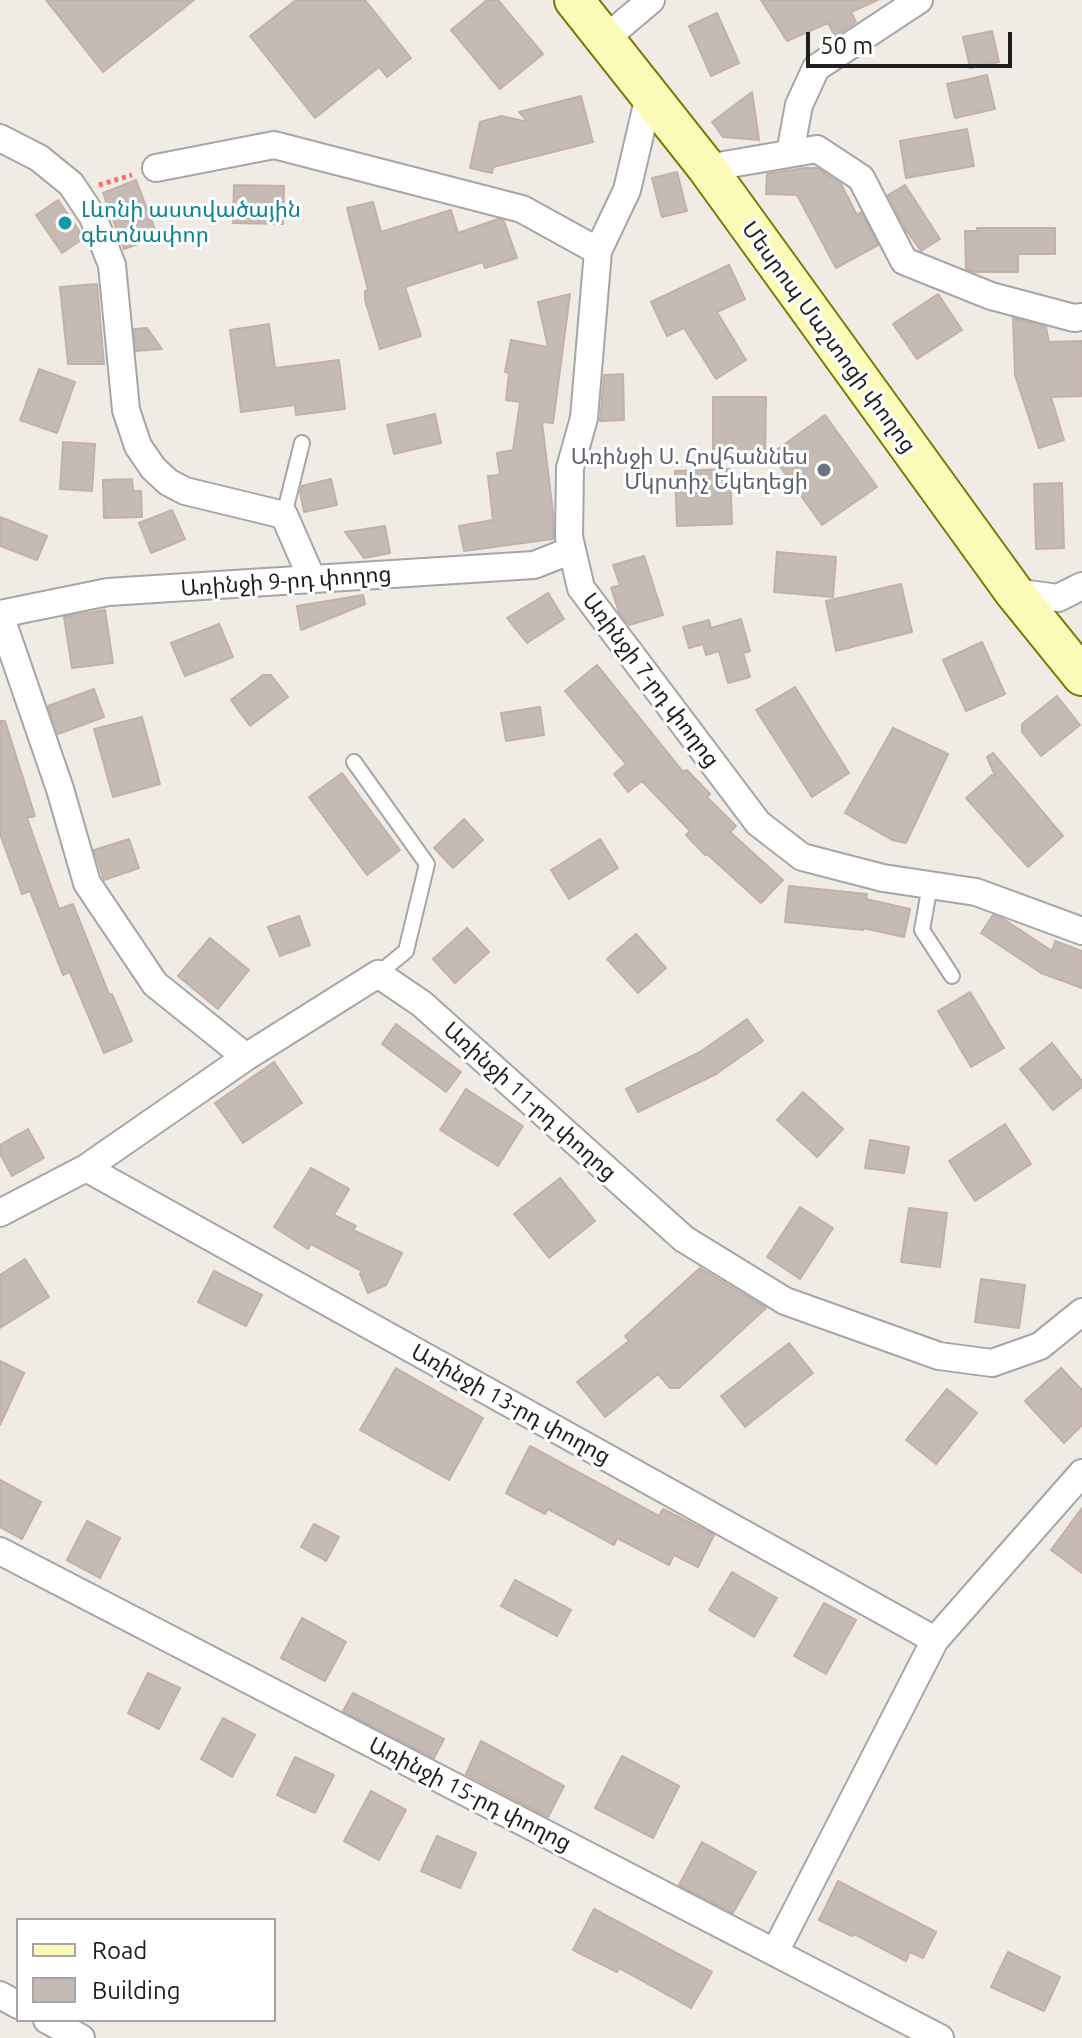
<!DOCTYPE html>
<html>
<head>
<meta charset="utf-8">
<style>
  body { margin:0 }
  #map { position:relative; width:1082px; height:2038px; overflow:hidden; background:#f0ece5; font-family:Ubuntu,sans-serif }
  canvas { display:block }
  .legend { position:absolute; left:16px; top:1918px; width:260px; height:104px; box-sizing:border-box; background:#fff; border:2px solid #a5a5a5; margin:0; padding:10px 14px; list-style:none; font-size:24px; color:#1f1f1f }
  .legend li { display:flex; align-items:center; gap:16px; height:40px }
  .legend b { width:40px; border:2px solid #a5a5a5 }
  .scale { position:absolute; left:806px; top:32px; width:206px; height:36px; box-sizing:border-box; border:4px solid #1f1f1f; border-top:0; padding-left:10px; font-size:24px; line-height:28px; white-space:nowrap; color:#1f1f1f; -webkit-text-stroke:6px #fff; paint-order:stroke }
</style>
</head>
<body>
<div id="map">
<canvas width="1082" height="2038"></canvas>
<ul class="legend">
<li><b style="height:10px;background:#fbfab8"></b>Road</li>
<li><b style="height:22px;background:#c5bbb4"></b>Building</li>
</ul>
<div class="scale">50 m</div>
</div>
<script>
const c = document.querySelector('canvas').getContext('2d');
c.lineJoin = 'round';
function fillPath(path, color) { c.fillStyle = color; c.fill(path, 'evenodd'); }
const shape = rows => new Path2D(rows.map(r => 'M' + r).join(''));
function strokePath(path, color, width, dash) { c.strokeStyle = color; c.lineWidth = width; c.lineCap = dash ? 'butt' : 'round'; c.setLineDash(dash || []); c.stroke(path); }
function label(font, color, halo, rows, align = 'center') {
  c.font = font + ' Ubuntu,"Noto Sans Armenian",sans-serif'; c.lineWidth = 6; c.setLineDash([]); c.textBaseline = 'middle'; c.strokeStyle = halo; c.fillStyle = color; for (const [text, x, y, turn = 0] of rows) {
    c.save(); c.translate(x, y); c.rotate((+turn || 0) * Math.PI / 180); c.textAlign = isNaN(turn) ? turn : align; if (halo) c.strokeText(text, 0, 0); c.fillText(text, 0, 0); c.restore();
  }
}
const building = shape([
  [46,0,194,0,103,72,46,0],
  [296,0,365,0,411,58,387,77,379,67,315,118,250,36,296,0],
  [487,0,498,0,543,54,500,89,451,30,487,0],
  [761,0,878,0,851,12,856,22,835,36,828,23,787,41,761,0],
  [717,13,739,63,711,76,689,26,717,13],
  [992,31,999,62,970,68,963,37,992,31],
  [987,75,995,109,955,118,947,84,987,75],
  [752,92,759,140,723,137,712,122,752,92],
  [581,96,593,142,493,167,492,173,470,168,480,122,502,116,528,122,519,112,581,96],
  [967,129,974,166,906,178,900,141,967,129],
  [804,168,817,168,841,184,857,215,861,212,878,245,836,268,797,195,766,194,767,174,804,168],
  [677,172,687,211,662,217,652,178,677,172],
  [136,180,158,237,124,249,103,193,136,180],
  [234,185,284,186,283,224,233,223,234,185],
  [905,185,940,239,921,251,906,230,888,195,905,185],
  [58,200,84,238,62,253,36,215,58,200],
  [373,202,381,232,451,210,458,233,498,219,504,221,517,258,485,268,483,262,405,287,421,336,380,349,365,300,365,291,368,290,347,208,373,202],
  [977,228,1055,228,1055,254,1018,254,1018,272,975,272,966,269,965,231,977,231,977,228],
  [729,265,745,299,717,312,746,360,716,379,684,328,667,336,651,302,729,265],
  [97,284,104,364,68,364,60,287,97,284],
  [570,294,553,423,542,422,553,512,553,539,464,551,459,526,493,520,488,476,500,475,497,453,513,450,520,402,506,400,509,373,505,372,511,340,548,347,538,302,570,294],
  [938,294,962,330,917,359,893,324,938,294],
  [1013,318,1046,327,1049,342,1082,341,1082,396,1051,397,1064,440,1039,448,1015,375,1013,318],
  [269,324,275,368,339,360,345,409,296,415,295,405,241,412,230,330,269,324],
  [147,328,162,349,136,351,134,329,147,328],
  [39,369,75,382,57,433,20,420,39,369],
  [623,374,624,420,600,421,604,375,623,374],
  [713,397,766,397,765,457,713,457,713,397],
  [435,414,441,443,394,454,387,425,435,414],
  [825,415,877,487,822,525,771,454,825,415],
  [63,442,95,444,92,491,60,489,63,442],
  [730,469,732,524,677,526,675,471,730,469],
  [132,479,133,491,141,491,142,517,104,518,103,480,132,479],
  [331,479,337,505,304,512,300,492,302,486,331,479],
  [1062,483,1064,548,1036,549,1034,484,1062,483],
  [172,510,185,539,151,553,139,523,172,510],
  [0,517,47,536,37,560,0,546,0,517],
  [385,526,390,553,364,558,345,532,385,526],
  [777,552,836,557,833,597,774,592,777,552],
  [644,556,663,615,629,625,619,612,611,588,620,585,613,565,644,556],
  [901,584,912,632,836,651,826,601,901,584],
  [548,593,564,619,527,643,507,618,548,593],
  [363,595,365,604,301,630,297,606,363,595],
  [105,610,113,663,72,668,64,617,105,610],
  [741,619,750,651,743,653,750,677,728,683,719,651,706,655,703,644,689,648,683,627,709,620,711,628,741,619],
  [219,624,233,657,185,676,171,643,219,624],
  [982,642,1005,694,966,711,943,660,982,642],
  [597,665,683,772,687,770,710,794,707,797,736,826,730,832,783,880,761,903,707,854,705,855,686,835,690,831,642,781,628,792,614,774,626,764,565,691,597,665],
  [263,675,271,675,288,697,250,726,231,700,263,675],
  [795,687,849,773,812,797,756,710,795,687],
  [94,689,104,717,58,734,48,706,94,689],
  [1057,696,1080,725,1041,756,1022,732,1022,724,1057,696],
  [540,707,544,735,506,741,501,713,540,707],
  [142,717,160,784,113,797,94,729,142,717],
  [0,721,5,721,35,816,27,818,59,909,73,904,109,994,112,994,132,1041,104,1053,70,972,63,975,30,891,22,894,0,834,0,721],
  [893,728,948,754,906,843,892,840,845,813,893,728],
  [993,753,1063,836,1028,867,966,798,992,775,996,778,987,757,993,753],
  [342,773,400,850,367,875,309,797,342,773],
  [464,819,483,840,453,868,434,848,464,819],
  [129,839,139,868,104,880,94,850,129,839],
  [600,839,618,868,569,899,551,870,600,839],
  [789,886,867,894,866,899,910,909,904,937,863,928,863,930,785,922,789,886],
  [993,915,1005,920,1052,951,1055,941,1082,951,1082,988,1041,973,981,933,993,915],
  [299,916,310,945,280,956,268,927,299,916],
  [467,928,489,952,455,983,433,959,467,928],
  [636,934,666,968,638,993,607,959,636,934],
  [210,938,249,970,218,1009,178,976,210,938],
  [970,992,1004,1048,971,1067,938,1011,970,992],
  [747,1019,763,1041,716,1074,638,1112,626,1089,700,1052,747,1019],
  [396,1024,461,1072,446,1092,382,1044,396,1024],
  [1052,1043,1082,1081,1082,1087,1053,1110,1020,1069,1052,1043],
  [274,1062,302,1103,243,1143,215,1103,274,1062],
  [466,1089,523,1126,498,1166,440,1130,466,1089],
  [803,1092,843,1129,817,1157,777,1120,803,1092],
  [1005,1124,1031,1164,975,1201,949,1161,1005,1124],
  [28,1129,44,1158,12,1176,0,1154,0,1145,28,1129],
  [870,1140,909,1147,904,1173,865,1168,870,1140],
  [311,1168,349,1189,334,1215,356,1226,353,1230,402,1253,386,1285,368,1293,360,1274,362,1271,311,1244,308,1249,274,1227,311,1168],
  [560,1178,595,1221,549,1258,514,1214,560,1178],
  [800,1207,833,1228,800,1279,767,1257,800,1207],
  [909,1208,947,1213,940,1267,901,1262,909,1208],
  [25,1259,49,1297,0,1328,0,1275,25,1259],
  [700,1268,766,1308,679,1388,670,1388,658,1374,605,1417,577,1382,629,1341,625,1336,700,1268],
  [214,1271,262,1295,246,1326,198,1302,214,1271],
  [981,1279,1025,1285,1019,1328,975,1322,981,1279],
  [789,1343,813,1373,745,1427,721,1396,789,1343],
  [0,1361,24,1373,0,1425,0,1361],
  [396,1368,483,1418,449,1480,360,1430,396,1368],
  [1061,1368,1082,1390,1082,1425,1064,1443,1025,1401,1061,1368],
  [947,1389,977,1413,936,1464,906,1440,947,1389],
  [530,1446,659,1516,663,1509,714,1535,698,1567,674,1555,669,1565,617,1538,614,1545,548,1509,545,1514,506,1493,530,1446],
  [0,1480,41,1502,22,1539,0,1527,0,1480],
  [1082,1508,1082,1573,1051,1550,1082,1508],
  [87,1521,120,1538,100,1578,67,1560,87,1521],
  [314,1524,339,1537,326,1561,301,1547,314,1524],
  [732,1572,777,1598,754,1637,709,1610,732,1572],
  [515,1580,571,1610,557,1636,501,1606,515,1580],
  [824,1603,856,1620,826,1674,794,1656,824,1603],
  [302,1618,346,1642,325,1681,281,1658,302,1618],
  [148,1673,180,1688,159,1729,128,1713,148,1673],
  [353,1693,444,1739,434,1758,343,1711,353,1693],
  [223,1718,255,1735,232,1777,201,1759,223,1718],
  [481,1741,564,1786,548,1817,466,1774,481,1741],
  [622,1756,679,1786,653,1838,595,1808,622,1756],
  [295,1757,334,1775,315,1813,277,1795,295,1757],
  [371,1791,406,1810,379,1860,344,1841,371,1791],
  [437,1836,476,1853,460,1888,421,1871,437,1836],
  [702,1842,756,1872,733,1913,679,1885,702,1842],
  [838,1881,936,1932,923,1958,910,1952,906,1961,854,1934,852,1936,819,1920,838,1881],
  [594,1909,712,1972,691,2008,619,1968,617,1972,573,1950,594,1909],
  [1008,1952,1060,1977,1044,2011,991,1987,1008,1952]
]);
const path = shape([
  [99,185,132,175]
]);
const lane = shape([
  [284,515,302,443],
  [354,762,427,864,406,951,378,974],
  [930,885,922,930,952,976]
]);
const street = shape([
  [605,39,651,0],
  [649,96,627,190,598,251,584,418,570,468,569,537,581,588,758,823,802,857,883,878,976,892,1082,931],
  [0,138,39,158,71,184,93,217,112,265,126,410,138,446,153,468,168,482,185,491,284,515,312,579],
  [790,153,799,105,816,68,919,0],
  [156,168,274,145,522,209,598,251],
  [707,168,817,149,861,178,904,261,991,296,1074,318,1082,317],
  [1014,592,1058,598,1082,586],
  [0,614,108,592,534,565,572,550],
  [0,615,60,789,87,883,155,984,246,1057],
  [86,1168,935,1640],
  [0,1213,86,1168,246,1057,378,974,422,1004,684,1239,785,1301,939,1356,992,1363,1040,1346,1082,1312],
  [0,1551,940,2038],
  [775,1952,935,1640,1082,1473],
  [0,1995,18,2005],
  [47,2020,81,2038]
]);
const secondary = shape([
  [574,0,707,168,1014,592,1082,676]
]);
const markers = [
  [65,223,8,"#0f9aa8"],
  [824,470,8,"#6b7280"]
];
const cultureNames = [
  ["Լևոնի աստվածային",81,210],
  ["գետնափոր",81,235]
];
const streetNames = [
  ["Մեսրոպ Մաշտոցի փողոց",829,337,54],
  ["Առինջի 9-րդ փողոց",286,581,-4],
  ["Առինջի 7-րդ փողոց",651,680,53],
  ["Առինջի 11-րդ փողոց",530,1101,42],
  ["Առինջի 13-րդ փողոց",511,1404,29],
  ["Առինջի 15-րդ փողոց",470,1794,27]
];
const worshipNames = [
  ["Առինջի Ս. Հովհաննես",808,457],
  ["Մկրտիչ Եկեղեցի",808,482]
];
fillPath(building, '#c5bbb4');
strokePath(building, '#c2b1a7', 2);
strokePath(lane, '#a6a6a6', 18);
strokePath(street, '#a6a6a6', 30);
strokePath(secondary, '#767a02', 42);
strokePath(path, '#fe6d68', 5, [4, 4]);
strokePath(lane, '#fff', 14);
strokePath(street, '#fff', 26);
strokePath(secondary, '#fbfab8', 38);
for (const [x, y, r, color] of markers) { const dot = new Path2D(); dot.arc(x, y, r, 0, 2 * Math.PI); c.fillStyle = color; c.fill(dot); strokePath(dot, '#fff', 3); }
label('22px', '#0d838f', '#fff', cultureNames, 'left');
label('22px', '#1f1f1f', '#fff', streetNames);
label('22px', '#5b616d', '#fff', worshipNames, 'right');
</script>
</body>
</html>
